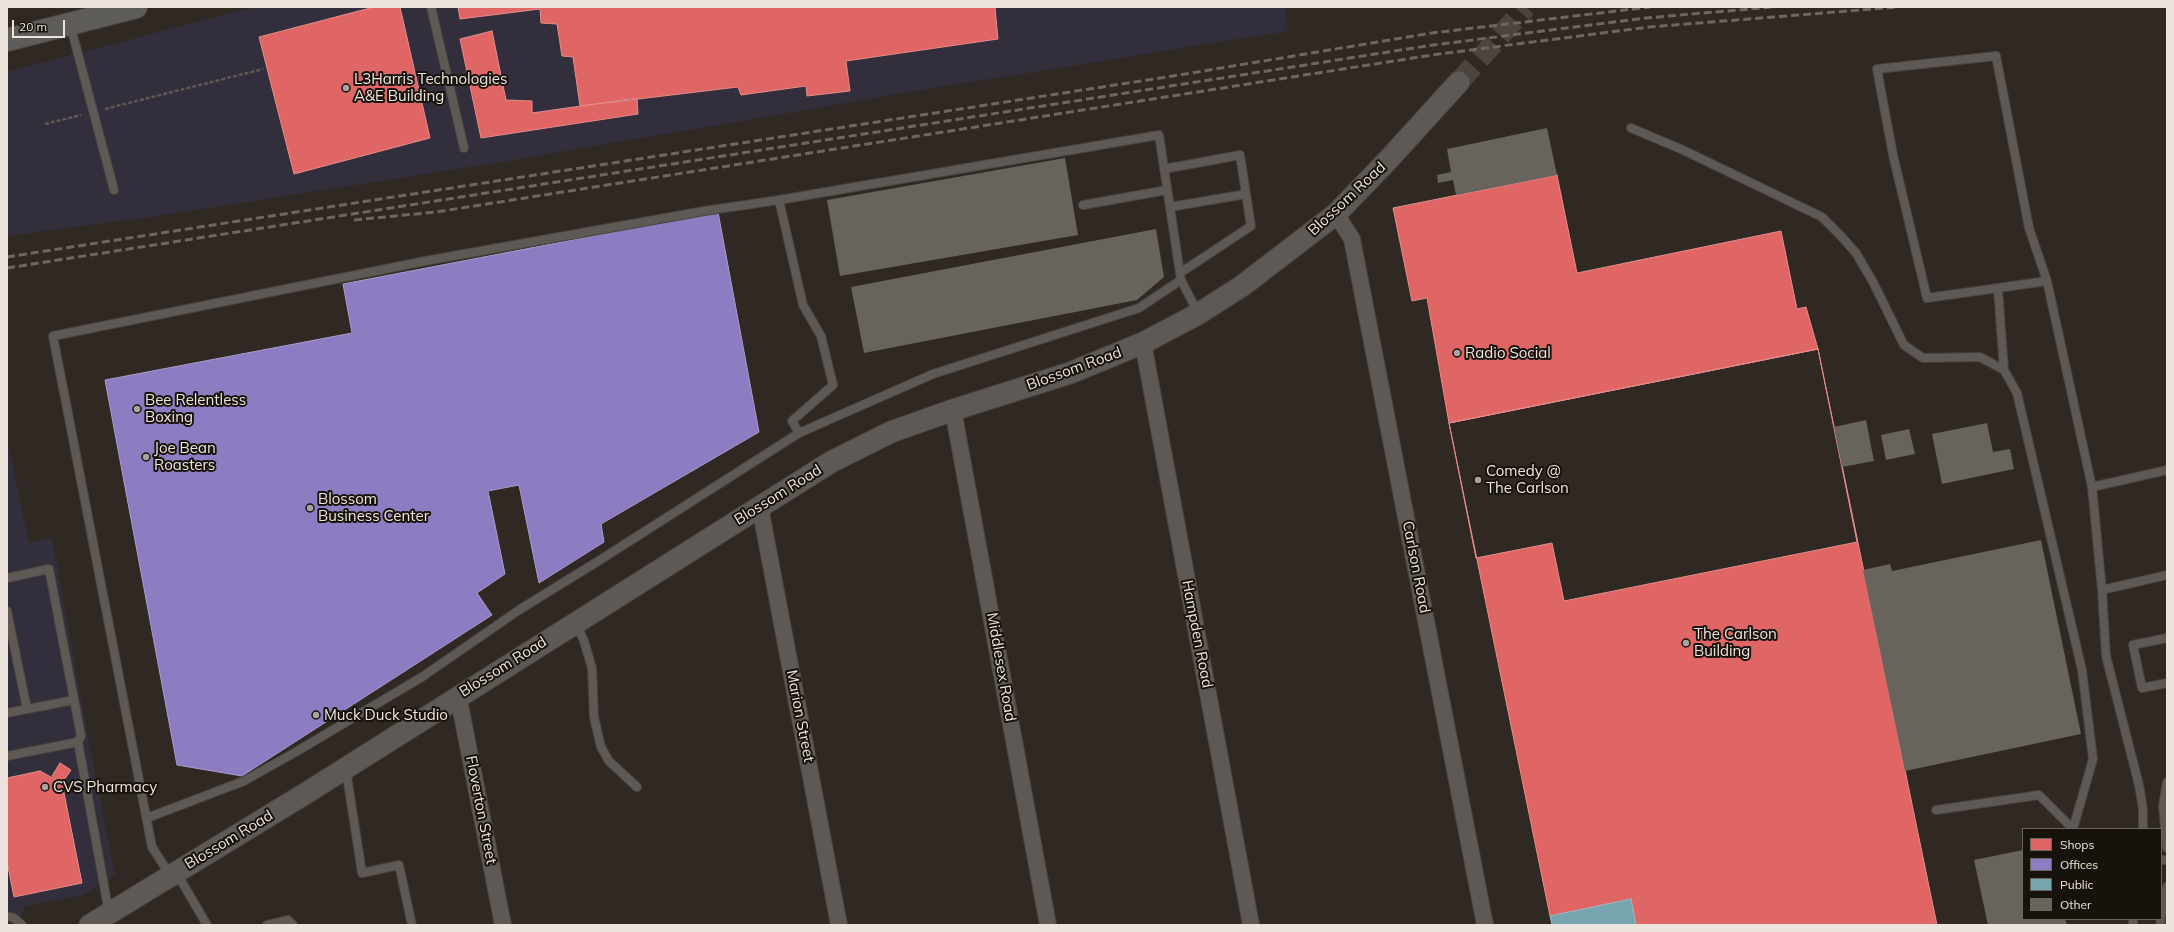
<!DOCTYPE html>
<html>
<head>
<meta charset="utf-8">
<style>
  body { margin:0 }
  #map { position:relative; width:2174px; height:932px; overflow:hidden; background:#2f2823; font-family:Mulish,sans-serif }
  canvas { display:block }
  .frame { position:absolute; inset:0; border:8px solid #ede4dd; pointer-events:none }
  .legend { position:absolute; left:2022px; top:828px; width:140px; height:92px; box-sizing:border-box; background:#18120d; border:1px solid #6d6660; margin:0; padding:5px 7px; list-style:none; font-size:12px; color:#ede4dd }
  .legend li { display:flex; align-items:center; gap:8px; height:20px }
  .legend b { width:20px; border:1px solid #6d6660 }
  .scale { position:absolute; left:12px; top:20px; width:53px; height:18px; box-sizing:border-box; border:2px solid #ede4dd; border-top:0; padding-left:5px; font-size:12px; line-height:14px; white-space:nowrap; color:#ede4dd; -webkit-text-stroke:3px #18120d; paint-order:stroke }
</style>
</head>
<body>
<div id="map">
<canvas width="2174" height="932"></canvas>
<div class="frame"></div>
<ul class="legend">
<li><b style="height:11px;background:#e06666"></b>Shops</li>
<li><b style="height:11px;background:#8e7cc3"></b>Offices</li>
<li><b style="height:11px;background:#76a5af"></b>Public</li>
<li><b style="height:11px;background:#69635e"></b>Other</li>
</ul>
<div class="scale">20 m</div>
</div>
<script>
const c = document.querySelector('canvas').getContext('2d');
c.lineJoin = 'round';
function fillPath(path, color) { c.fillStyle = color; c.fill(path, 'evenodd'); }
const shape = rows => new Path2D(rows.map(r => 'M' + r).join(''));
function strokePath(path, color, width, dash) { c.strokeStyle = color; c.lineWidth = width; c.lineCap = dash ? 'butt' : 'round'; c.setLineDash(dash || []); c.stroke(path); }
function label(font, color, halo, rows, align = 'center') {
  c.font = font + ' Mulish,sans-serif'; c.lineWidth = 4; c.setLineDash([]); c.textBaseline = 'middle'; c.strokeStyle = halo; c.fillStyle = color; for (const [text, x, y, turn = 0] of rows) {
    c.save(); c.translate(x, y); c.rotate((+turn || 0) * Math.PI / 180); c.textAlign = isNaN(turn) ? turn : align; if (halo) c.strokeText(text, 0, 0); c.fillText(text, 0, 0); c.restore();
  }
}
const commercial = shape([
  [253,7,1285,7,1288,31,922,90,502,162,158,216,7,236,7,72],
  [7,437,29,543,52,537,91,753,115,874,84,895,25,906,17,925,7,925]
]);
const shops = shape([
  [374,7,400,7,430,138,294,174,259,37,374,7],
  [458,7,995,7,998,39,846,61,850,91,807,96,806,86,741,95,738,87,580,106,573,57,562,56,557,24,541,23,540,9,460,19,458,7],
  [492,31,506,100,532,101,532,113,637,98,638,114,481,138,460,39,492,31],
  [1557,175,1577,273,1781,231,1797,309,1806,307,1818,349,1449,423,1427,298,1412,301,1393,208,1557,175],
  [1818,349,1937,925,1636,925,1631,899,1550,916,1449,423,1818,349],
  [1818,349,1857,542,1564,601,1552,543,1476,558,1449,423,1818,349],
  [60,763,71,770,62,783,52,776,60,763],
  [40,771,62,783,82,883,14,897,7,862,7,778,40,771]
]);
const offices = shape([
  [718,212,759,432,601,524,604,542,539,583,519,485,488,491,505,574,477,593,492,615,242,776,177,765,105,380,352,333,343,284,718,212]
]);
const public = shape([
  [1631,899,1636,925,1552,925,1550,916,1631,899]
]);
const building = shape([
  [1547,128,1557,175,1456,195,1453,180,1438,183,1437,175,1451,172,1447,149],
  [1065,158,1078,235,840,276,827,200],
  [1156,229,1164,277,1137,300,864,353,851,287],
  [1866,420,1874,461,1842,467,1834,427],
  [1987,423,1993,452,2010,449,2014,469,1942,484,1932,434],
  [1909,429,1915,454,1886,460,1881,435],
  [2041,540,2081,734,1905,771,1863,570,1890,564,1892,571],
  [2023,850,2023,919,2065,919,2067,925,1988,925,1974,860]
]);
const tertiaryTunnel = shape([
  [1459,82,1526,7]
]);
const path = shape([
  [105,109,263,69],
  [45,124,81,115]
]);
const service = shape([
  [431,7,464,148],
  [70,24,114,190],
  [1631,128,1683,150,1822,217,1840,235,1856,253,1873,282,1904,345,1923,358,1980,357,2004,370,2017,393,2082,670,2093,759,2073,829],
  [1164,169,1240,155,1246,194,1170,207],
  [1083,205,1167,190],
  [1180,273,1251,226,1246,194],
  [1181,280,1139,308,933,374,799,433,792,421,833,385,821,336,803,305,779,200,1159,135,1181,280,1198,313],
  [2047,281,1927,298,1893,155,1877,69,1996,56,2029,228,2047,281,2092,487,2102,590],
  [1998,289,2004,370],
  [2092,487,2167,470],
  [7,578,49,569,81,736,78,742,109,913],
  [7,611,27,709],
  [576,623,584,641,592,668,594,717,601,747,609,761,637,787],
  [2167,638,2133,645,2142,688,2167,683],
  [7,713,74,700],
  [7,756,78,742],
  [346,770,362,873,399,865,412,925],
  [2167,782,2163,806,2167,848],
  [1936,810,2039,795,2073,829],
  [147,818,244,781,294,753,422,677,519,610,600,560,799,433],
  [2143,829,2143,809,2139,785,2106,656,2102,590,2167,575],
  [2161,860,2167,860],
  [176,872,207,925],
  [170,875,152,847,53,336,425,261,704,211,779,200],
  [7,916,14,918,22,925],
  [2161,917,2167,887],
  [267,925,288,920,293,925],
  [2133,925,2133,919],
  [2160,925,2161,919]
]);
const minor = shape([
  [1336,214,1352,239,1485,925],
  [1143,343,1251,925],
  [953,410,1048,925],
  [760,507,839,925],
  [458,695,503,925]
]);
const tertiary = shape([
  [90,925,308,792,831,462,891,432,953,410,1070,373,1143,343,1198,314,1242,286,1336,214,1389,159,1459,82]
]);
const secondary = shape([
  [7,40,136,7]
]);
const rail = shape([
  [354,220,436,212,1432,55,1649,27,1898,7],
  [7,257,1173,76,1432,33,1650,7],
  [7,268,1433,45,1646,18,1773,7]
]);
const markers = [
  [346,88,4,"#aaa29c"],
  [1457,353,4,"#aaa29c"],
  [137,409,4,"#aaa29c"],
  [146,457,4,"#aaa29c"],
  [1478,480,4,"#aaa29c"],
  [310,508,4,"#aaa29c"],
  [1686,643,4,"#aaa29c"],
  [316,715,4,"#aaa29c"],
  [45,787,4,"#aaa29c"]
];
const poiNames = [
  ["L3Harris Technologies",354,79],
  ["A&E Building",354,96],
  ["Radio Social",1465,353],
  ["Bee Relentless",145,400],
  ["Boxing",145,417],
  ["Joe Bean",154,448],
  ["Roasters",154,465],
  ["Comedy @",1486,471],
  ["The Carlson",1486,488],
  ["Blossom",318,499],
  ["Business Center",318,516],
  ["The Carlson",1694,634],
  ["Building",1694,651],
  ["Muck Duck Studio",324,715],
  ["CVS Pharmacy",53,787]
];
const streetNames = [
  ["Blossom Road",1347,199,-43],
  ["Blossom Road",1074,369,-20],
  ["Blossom Road",778,495,-32],
  ["Carlson Road",1416,567,79],
  ["Hampden Road",1197,634,79],
  ["Blossom Road",503,667,-32],
  ["Middlesex Road",1001,667,80],
  ["Marion Street",800,716,79],
  ["Floverton Street",481,810,79],
  ["Blossom Road",229,840,-31]
];
fillPath(commercial, '#322e3c');
fillPath(shops, '#e06666');
strokePath(shops, '#e48c8a', 1);
fillPath(offices, '#8e7cc3');
strokePath(offices, '#aa9bcb', 1);
fillPath(public, '#76a5af');
strokePath(public, '#9ab8bd', 1);
fillPath(building, '#69635e');
strokePath(tertiaryTunnel, '#4c443f', 21, [21, 10]);
strokePath(service, '#4a433f', 10);
strokePath(minor, '#4a433f', 18);
strokePath(tertiary, '#4a433f', 23);
strokePath(secondary, '#4a433f', 24);
strokePath(path, '#5f5955', 2.5, [4, 2]);
strokePath(service, '#5f5955', 8);
strokePath(minor, '#5f5955', 16);
strokePath(tertiary, '#5f5955', 21);
strokePath(secondary, '#5e5d59', 22);
strokePath(rail, '#6c6763', 3, [8, 4]);
for (const [x, y, r, color] of markers) { const dot = new Path2D(); dot.arc(x, y, r, 0, 2 * Math.PI); c.fillStyle = color; c.fill(dot); strokePath(dot, '#18120d', 1.5); }
label('15px', '#ede4dd', '#18120d', poiNames, 'left');
label('15px', '#ede4dd', '#18120d', streetNames);
</script>
</body>
</html>
